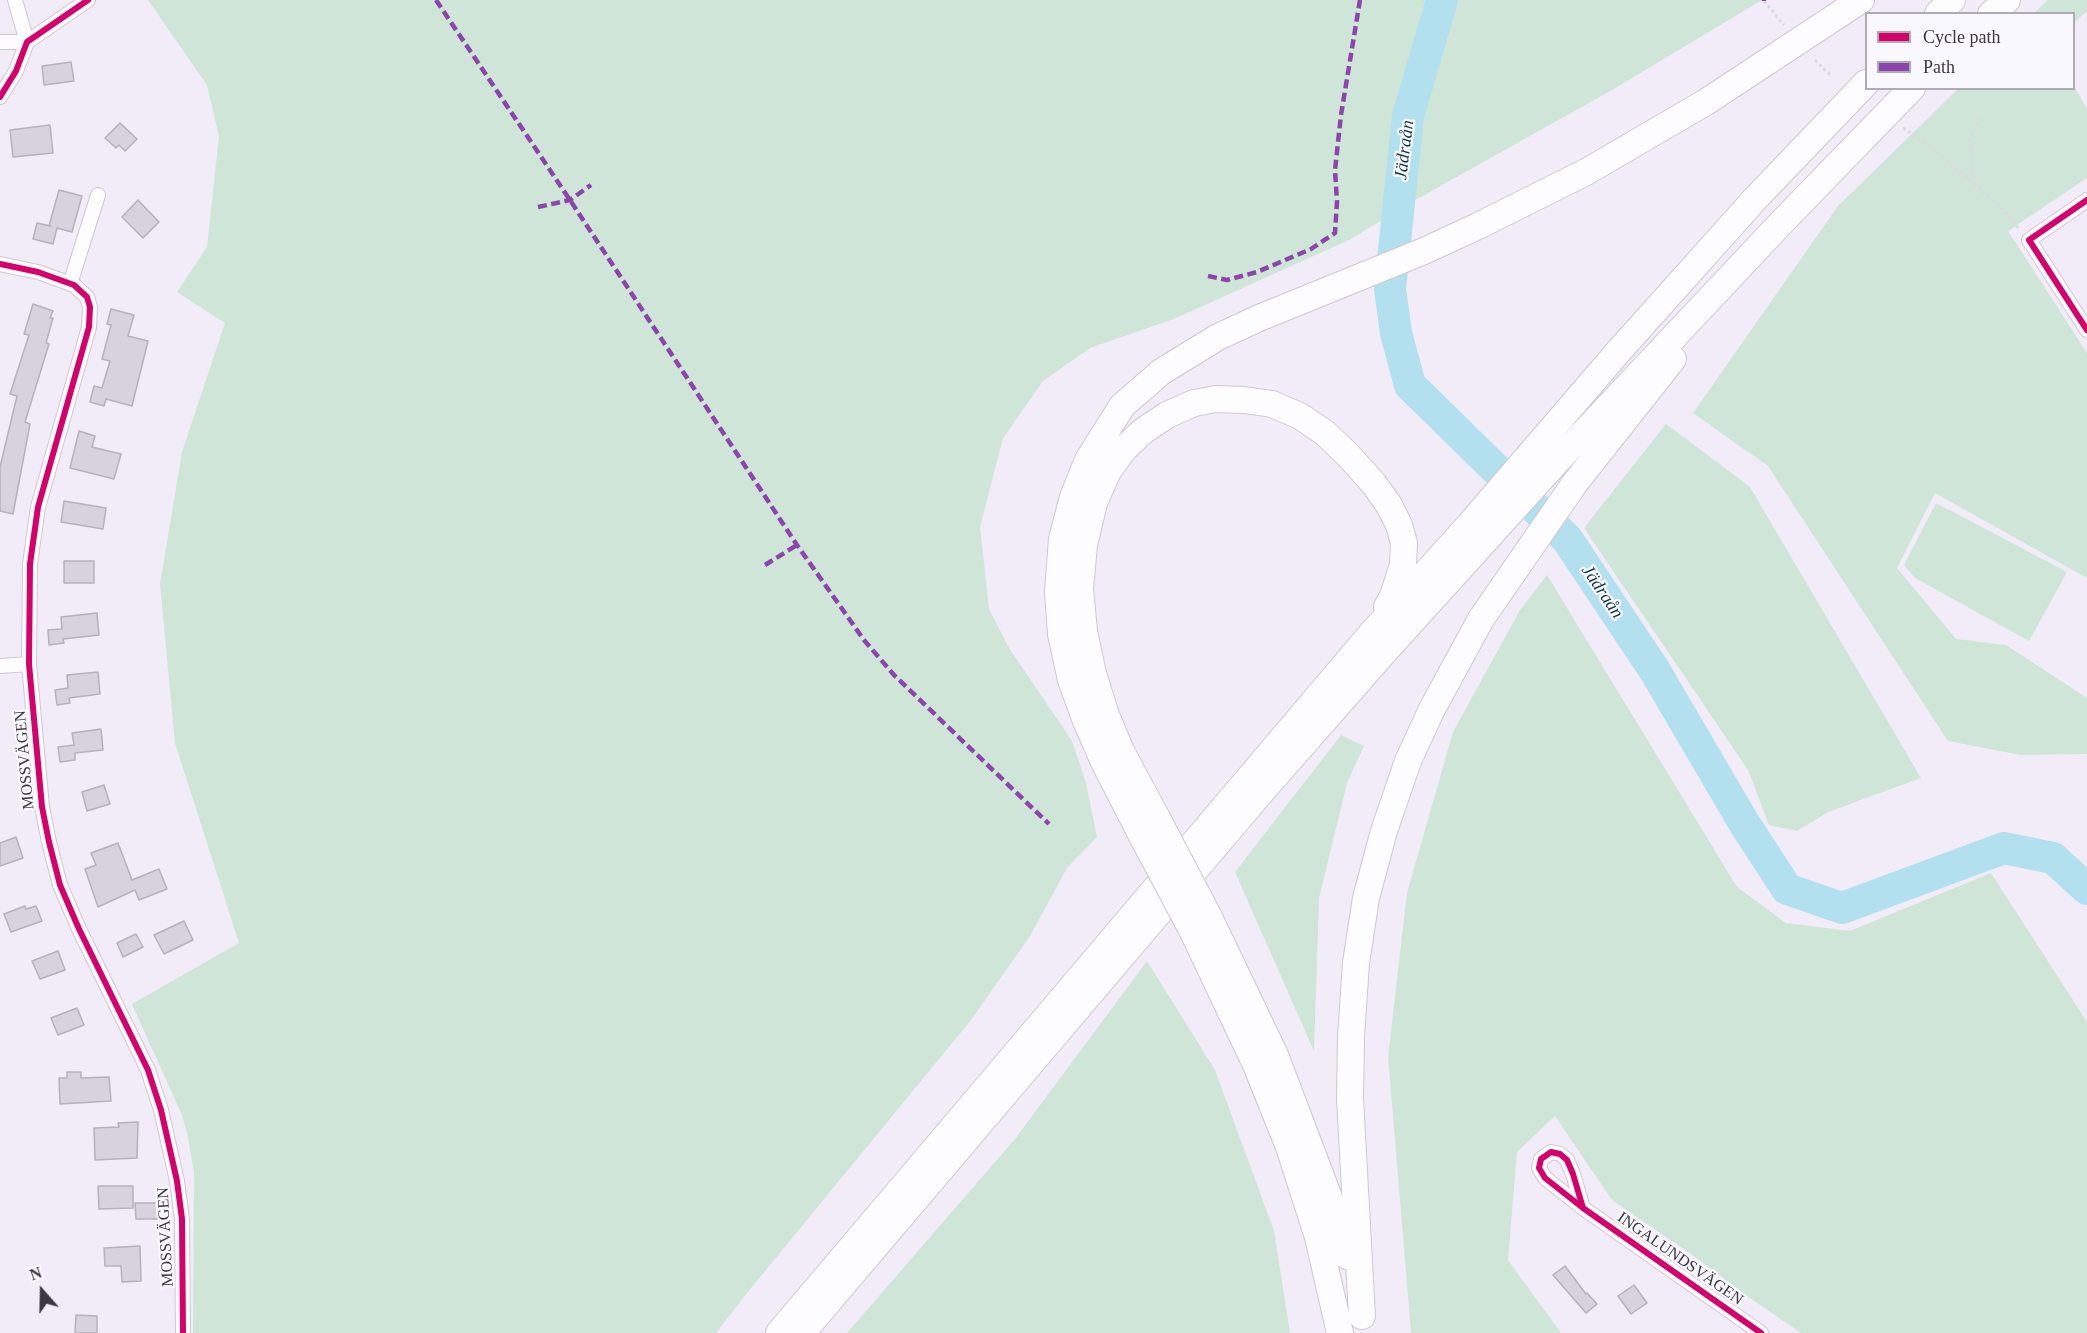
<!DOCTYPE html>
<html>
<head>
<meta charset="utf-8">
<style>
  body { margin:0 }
  #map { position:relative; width:2087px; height:1333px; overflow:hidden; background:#f1ecf7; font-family:"Times New Roman",serif }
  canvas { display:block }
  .legend { position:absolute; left:1865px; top:12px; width:210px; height:78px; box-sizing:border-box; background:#faf8ff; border:2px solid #aeabb4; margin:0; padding:8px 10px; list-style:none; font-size:18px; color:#3d3744 }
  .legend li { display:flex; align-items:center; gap:12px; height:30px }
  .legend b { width:30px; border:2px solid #aeabb4 }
  .north { position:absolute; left:12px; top:1261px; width:60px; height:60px; -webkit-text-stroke:4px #faf8ff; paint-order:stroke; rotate:340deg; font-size:16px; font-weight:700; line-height:24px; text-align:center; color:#3d3744 }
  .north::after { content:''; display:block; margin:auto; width:21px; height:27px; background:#3d3744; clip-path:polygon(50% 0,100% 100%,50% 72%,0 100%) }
</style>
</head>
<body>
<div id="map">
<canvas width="2087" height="1333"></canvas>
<ul class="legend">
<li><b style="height:8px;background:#d6006c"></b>Cycle path</li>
<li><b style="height:8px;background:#8e44ad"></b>Path</li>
</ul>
<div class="north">N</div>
</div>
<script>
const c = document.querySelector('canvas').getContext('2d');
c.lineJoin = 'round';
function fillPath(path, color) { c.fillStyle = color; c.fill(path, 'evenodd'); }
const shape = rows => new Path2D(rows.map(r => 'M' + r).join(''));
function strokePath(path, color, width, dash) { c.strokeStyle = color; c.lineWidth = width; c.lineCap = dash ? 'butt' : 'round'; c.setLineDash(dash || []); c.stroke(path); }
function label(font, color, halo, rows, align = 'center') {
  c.font = font + ' "Times New Roman",serif'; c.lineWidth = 4.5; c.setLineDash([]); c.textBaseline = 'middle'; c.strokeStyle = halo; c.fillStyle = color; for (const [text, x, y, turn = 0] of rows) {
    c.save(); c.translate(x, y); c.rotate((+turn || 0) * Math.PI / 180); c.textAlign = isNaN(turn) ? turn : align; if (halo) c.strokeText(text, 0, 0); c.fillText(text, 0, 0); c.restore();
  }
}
const green = shape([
  [148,0,1762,0,1612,90,1419,198,1349,240,1176,318,1090,348,1043,381,1003,438,980,527,989,609,1009,648,1072,741,1086,783,1097,837,1067,868,1030,936,971,1020,747,1293,716,1333,193,1333,194,1172,187,1133,182,1115,132,1004,239,943,175,743,160,584,182,452,225,323,177,292,207,247,219,136,207,85],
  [2048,0,2087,0,2087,11,2074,23,2074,14,2034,13],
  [2074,86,2087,109,2087,178,2008,231,2087,353,2087,578,1935,493,1897,568,1956,639,2006,645,2087,698,2087,754,2021,755,1948,741,1768,466,1693,413,1838,206,1958,89,2074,88],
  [1666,424,1750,487,1921,778,1828,812,1797,831,1769,825,1748,770,1584,528],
  [1936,503,2067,572,2029,641,1915,578,1904,565],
  [1547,575,1737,887,1786,923,1850,931,1991,873,2087,1022,2087,1333,1801,1333,1750,1298,1691,1254,1612,1200,1555,1116,1517,1152,1508,1260,1561,1333,1411,1333,1388,1057,1407,893,1453,732,1520,610],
  [1341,735,1364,746,1347,783,1319,898,1314,1051,1235,872],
  [1147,961,1215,1070,1274,1231,1290,1333,847,1333,1015,1139]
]);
const river = shape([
  [1442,0,1408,116,1390,289,1396,333,1410,385,1567,539,1655,671,1744,823,1787,889,1842,908,2004,848,2053,858,2087,889]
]);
const building = shape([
  [71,62,74,81,44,85,42,66,71,62],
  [120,123,137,139,125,151,119,145,116,148,105,138,120,123],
  [50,125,53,153,13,157,10,130,50,125],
  [59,190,82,196,72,232,57,228,53,244,33,239,37,223,51,226,49,226,59,190],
  [138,200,159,222,143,238,122,217,138,200],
  [33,304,53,311,50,318,53,318,46,343,49,344,25,422,30,424,13,514,0,511,0,467,17,396,10,394,29,335,24,334,33,304],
  [111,309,134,315,128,336,148,341,132,406,106,399,104,406,90,402,94,386,102,388,110,361,102,359,111,325,107,324,111,309],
  [79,431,95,436,92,447,121,454,114,479,70,468,79,431],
  [64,501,106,508,103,529,61,522,64,501],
  [64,561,94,561,94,583,64,583,64,561],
  [97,613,99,635,63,639,64,643,49,645,48,630,62,629,61,617,97,613],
  [98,672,100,694,69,698,70,703,57,705,55,690,68,688,67,675,98,672],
  [101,729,103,750,75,753,75,760,60,762,58,747,74,745,72,733,101,729],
  [104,785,110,804,87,811,82,792,104,785],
  [16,837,23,858,0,866,0,843,16,837],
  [118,843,132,880,159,869,167,889,139,900,135,890,98,907,85,869,96,865,91,853,118,843],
  [25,906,26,909,36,906,42,921,11,932,4,914,25,906],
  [184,921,193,940,164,954,154,935,184,921],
  [136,934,143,947,123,957,117,943,136,934],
  [58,951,65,970,40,979,32,961,58,951],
  [77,1008,84,1025,58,1035,51,1018,77,1008],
  [67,1072,81,1072,81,1078,109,1077,111,1101,60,1104,59,1078,67,1078,67,1072],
  [138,1122,137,1158,95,1160,94,1128,119,1127,118,1123,138,1122],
  [98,1186,133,1186,133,1208,99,1209,98,1186],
  [135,1203,158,1203,158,1219,136,1219,135,1203],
  [140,1246,141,1281,122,1282,121,1266,105,1266,104,1248,140,1246],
  [1565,1266,1586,1294,1587,1293,1597,1304,1586,1313,1553,1275,1565,1266],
  [1634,1285,1647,1303,1631,1314,1618,1296,1634,1285],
  [76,1315,97,1316,97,1333,75,1333,76,1315]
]);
const path = shape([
  [1764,1,1784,25],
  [1815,60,1830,75],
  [1903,128,1931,147,1974,184,2001,208,2020,230],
  [1974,184,1970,141,1980,114]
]);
const street = shape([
  [0,42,27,42,15,0],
  [0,97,16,71,27,42,88,0],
  [2087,200,2029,240,2087,330],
  [0,264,38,272,74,285,87,297,90,307,89,327,38,507,30,564,29,664,42,807,49,842,60,885,79,929,148,1070,161,1110,177,1181,182,1219,183,1333],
  [70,284,98,195],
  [0,666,29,664],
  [1583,1208,1573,1174,1567,1160,1560,1154,1551,1152,1541,1159,1539,1168,1545,1178,1583,1208,1761,1333]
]);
const highway = shape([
  [1938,14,1952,0],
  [1991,14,2007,0],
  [1158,820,1121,751,1106,715,1093,674,1084,631,1080,589,1084,545,1094,503,1108,471,1124,449,1143,431,1167,415,1194,403,1216,399,1244,400,1272,404,1300,416,1325,433,1348,455,1374,484,1389,505,1399,525,1404,543,1403,565,1393,596,1387,607],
  [1143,838,1104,762,1086,721,1071,680,1061,634,1058,592,1062,539,1073,497,1088,460,1122,406,1161,372,1218,337,1259,318,1424,251,1478,226,1586,172,1706,102,1861,0],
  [1208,915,1275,1055,1336,1216,1347,1256],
  [1193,932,1256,1065,1289,1147,1318,1237,1340,1333],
  [1362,1316,1350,1099,1351,1037,1356,963,1366,898,1384,831,1408,761,1432,709,1481,619,1575,483,1673,359],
  [779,1333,1371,634,1470,524,1618,352,1755,199,1866,83],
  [802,1333,1263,790,1387,649,1560,458,1781,223,1912,88]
]);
const highwayBridge = shape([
  [1158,820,1208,915],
  [1143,838,1193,932]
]);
const quiet = shape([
  [436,0,570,200,797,545,864,640,894,675,1049,824],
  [1764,0,1764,1],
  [538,207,570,200,591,185],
  [1208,276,1227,280,1257,272,1311,249,1335,233,1337,202,1335,170,1341,115,1360,0],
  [765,565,797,545]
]);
const cycleway = shape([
  [0,97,16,71,27,42,88,0],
  [2087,200,2029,240,2087,330],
  [0,264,38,272,74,285,87,297,90,307,89,327,38,507,30,564,29,664,42,807,49,842,60,885,79,929,148,1070,161,1110,177,1181,182,1219,183,1333],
  [1583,1208,1573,1174,1567,1160,1560,1154,1551,1152,1541,1159,1539,1168,1545,1178,1583,1208,1761,1333]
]);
const streetNames = [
  ["MOSSVÄGEN",25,760,-95],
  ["MOSSVÄGEN",166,1237,-93],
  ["INGALUNDSVÄGEN",1680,1259,35]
];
const waterNames = [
  ["Jädraån",1405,150,-83],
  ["Jädraån",1602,592,56]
];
fillPath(green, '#cee5d8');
strokePath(river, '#b3e0ef', 32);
fillPath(building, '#d7d2de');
strokePath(building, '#b6b1bc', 1.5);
strokePath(street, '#cdc8d3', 16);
strokePath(highway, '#cdc8d3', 28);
strokePath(path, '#dcdade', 3, [3, 3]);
strokePath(street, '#fdfcfe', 14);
strokePath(highway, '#fdfcfe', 26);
strokePath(highwayBridge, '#cdc8d3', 28, []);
strokePath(highwayBridge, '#fdfcfe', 26);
strokePath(quiet, '#8e44ad', 4.5, [9, 4.5]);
strokePath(cycleway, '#d6006c', 6);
label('16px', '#3d3744', '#faf8ff', streetNames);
label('italic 18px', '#183941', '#faf8ff', waterNames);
</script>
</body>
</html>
